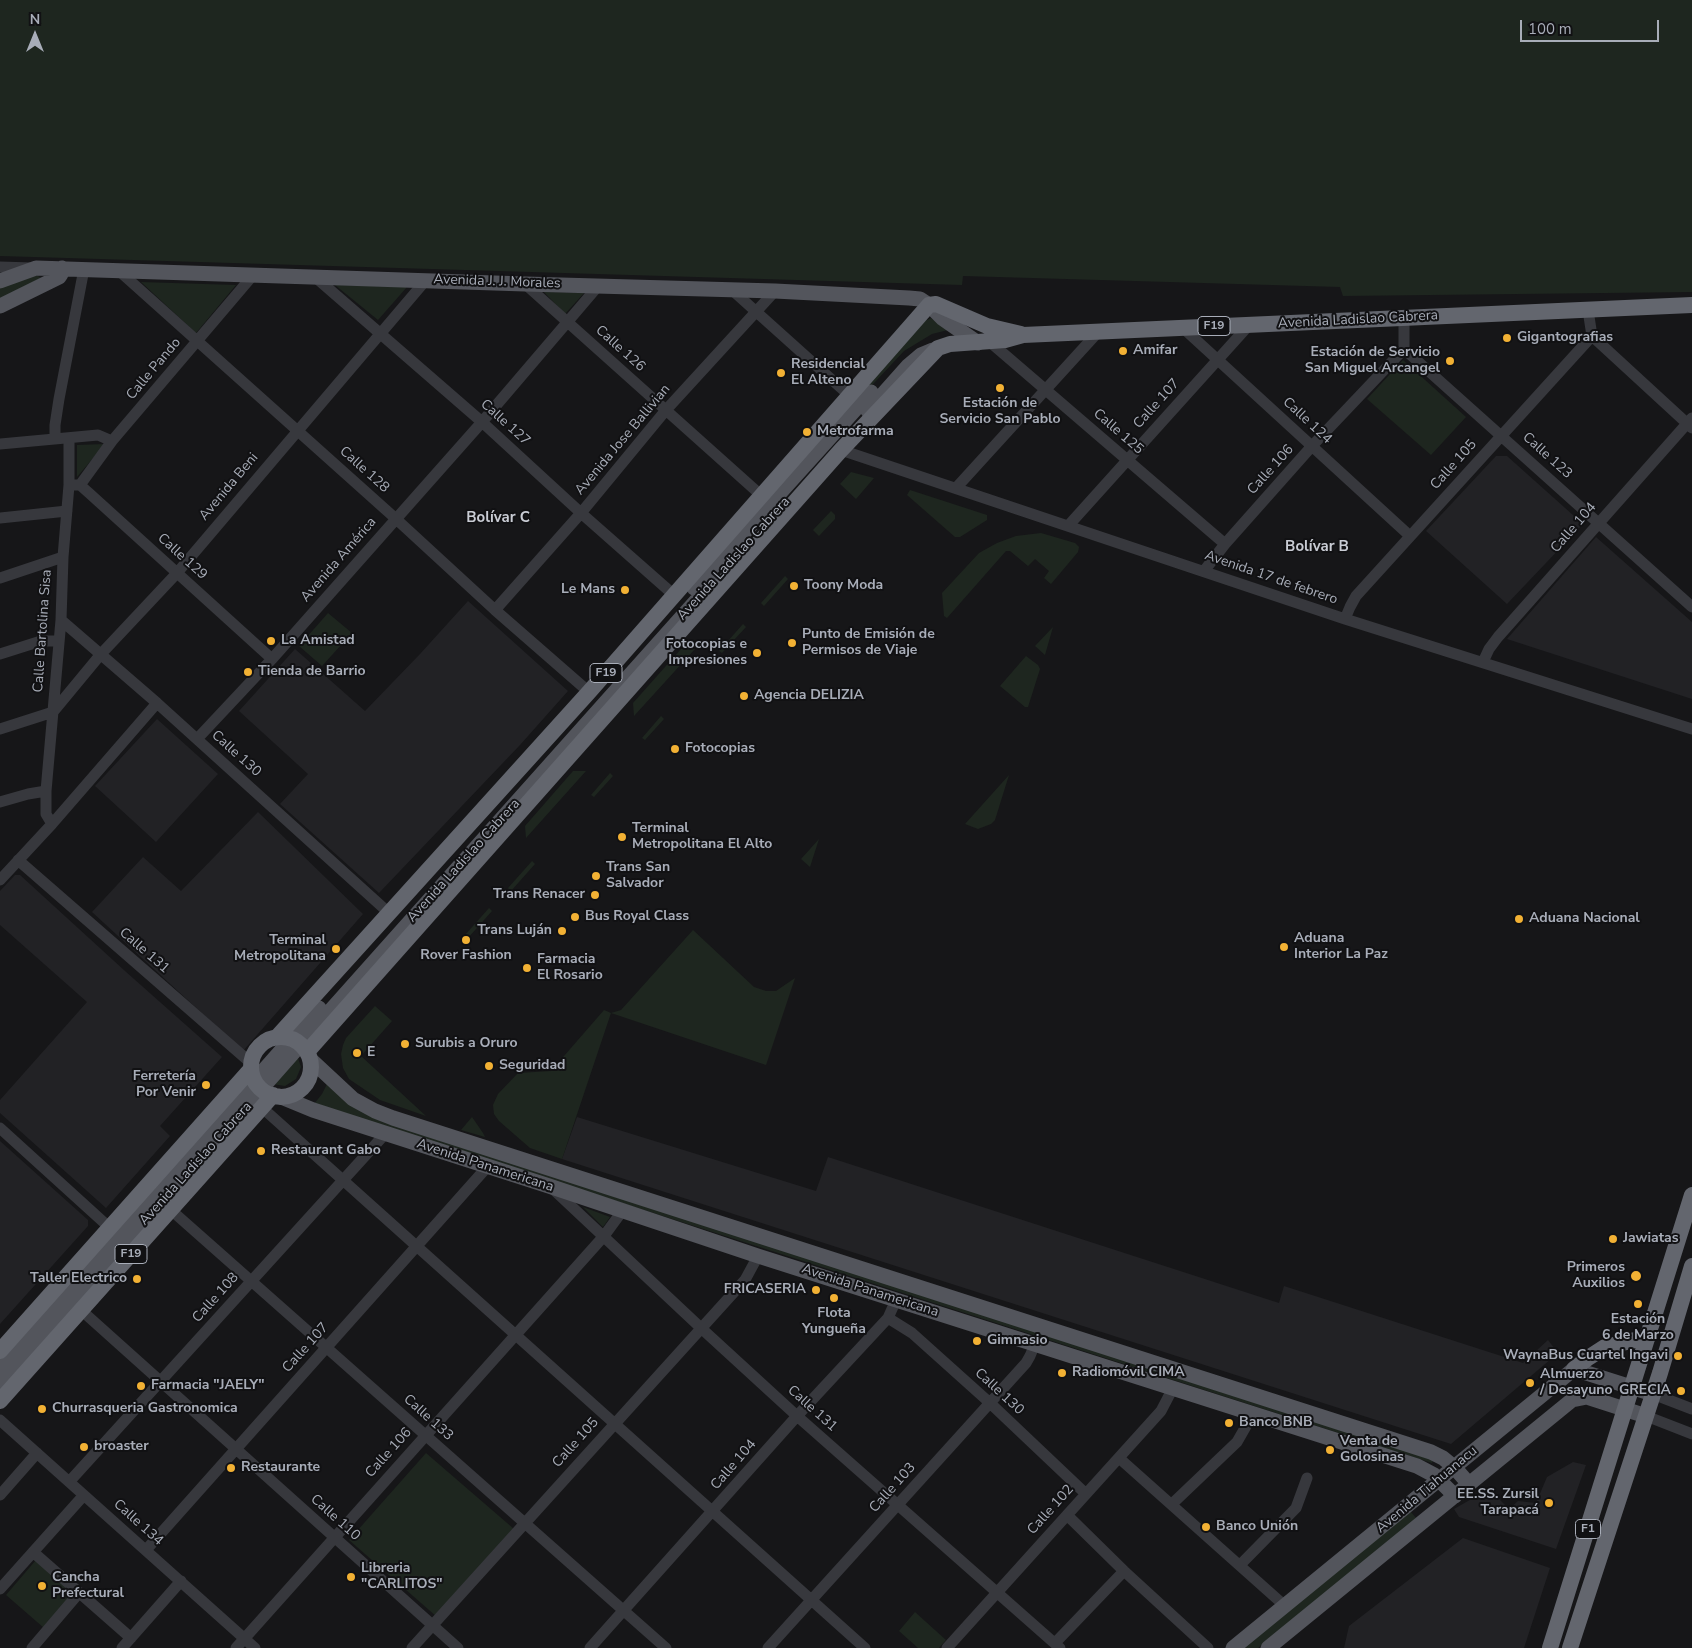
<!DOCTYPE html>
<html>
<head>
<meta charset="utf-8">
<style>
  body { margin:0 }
  #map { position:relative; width:1692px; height:1648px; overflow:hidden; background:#161618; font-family:"Nunito Sans",sans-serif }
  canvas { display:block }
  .north { position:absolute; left:10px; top:10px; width:50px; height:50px; -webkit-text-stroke:4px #111113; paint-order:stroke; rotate:0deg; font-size:14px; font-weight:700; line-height:20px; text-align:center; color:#a8adb8 }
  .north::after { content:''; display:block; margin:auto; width:18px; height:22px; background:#a8adb8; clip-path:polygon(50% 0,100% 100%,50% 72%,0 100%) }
  .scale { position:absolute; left:1520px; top:20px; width:139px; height:22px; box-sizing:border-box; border:2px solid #a8adb8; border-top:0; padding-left:6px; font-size:15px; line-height:18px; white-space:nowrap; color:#a8adb8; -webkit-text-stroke:4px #111113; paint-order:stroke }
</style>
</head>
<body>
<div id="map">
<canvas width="1692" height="1648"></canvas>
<div class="north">N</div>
<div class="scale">100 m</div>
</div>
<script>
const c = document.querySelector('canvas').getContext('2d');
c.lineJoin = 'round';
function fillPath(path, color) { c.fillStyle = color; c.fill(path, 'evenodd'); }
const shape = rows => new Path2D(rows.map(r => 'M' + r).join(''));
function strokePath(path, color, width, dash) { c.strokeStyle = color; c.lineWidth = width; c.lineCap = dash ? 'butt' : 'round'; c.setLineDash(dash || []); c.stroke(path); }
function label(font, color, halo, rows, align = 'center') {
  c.font = font + ' "Nunito Sans",sans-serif'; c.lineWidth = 4; c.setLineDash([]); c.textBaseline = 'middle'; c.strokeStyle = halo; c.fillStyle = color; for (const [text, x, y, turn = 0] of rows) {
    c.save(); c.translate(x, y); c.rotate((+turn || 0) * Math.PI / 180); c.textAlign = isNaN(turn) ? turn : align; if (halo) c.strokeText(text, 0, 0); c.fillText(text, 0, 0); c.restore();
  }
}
const built = shape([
  [1496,456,1507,456,1583,524,1507,604,1426,531],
  [1596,537,1692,622,1692,699,1507,639],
  [468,601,568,691,520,745,379,893,280,804,308,774,239,711,295,649,365,711,420,654],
  [157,719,218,774,156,842,95,786],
  [258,812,363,914,243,1051,92,912,143,857,181,891],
  [15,875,20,875,125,971,222,1057,160,1126,170,1136,106,1208,0,1113,0,1100,87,1002,0,925,0,891],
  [577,1117,816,1191,828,1157,1279,1303,1284,1286,1523,1363,1548,1340,1558,1353,1451,1444,562,1159],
  [0,1141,88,1220,88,1226,0,1324],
  [1573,1462,1586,1465,1556,1549,1459,1517,1454,1509,1489,1489,1509,1509,1518,1501,1536,1503,1547,1477],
  [1463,1538,1550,1568,1524,1648,1344,1648,1349,1626]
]);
const green = shape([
  [0,0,1692,0,1692,292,1343,296,1340,287,963,276,962,285,0,256],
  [24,275,38,276,41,278,0,301,0,285],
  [141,282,236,285,196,333],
  [335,285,407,287,378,320],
  [544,292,584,293,565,314],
  [931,318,948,330,932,334,904,351,803,459,923,322],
  [1403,360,1466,417,1431,455,1367,399],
  [105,444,77,477,77,445],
  [851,472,874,478,856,499,840,484],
  [910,490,987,515,987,520,960,537,955,537,907,495],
  [831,511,835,515,835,519,819,536,813,530],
  [1041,533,1075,543,1079,547,1078,552,1051,584,1044,578,1049,571,1035,559,1028,566,1010,551,1006,551,947,618,944,616,942,593,979,553,997,543,1016,536],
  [785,576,788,579,764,606,761,603],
  [328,613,352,633,322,666,299,646],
  [743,624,746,627,722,653,719,651],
  [1053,627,1045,655,1035,646],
  [681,649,695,649,634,716,633,703],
  [1026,656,1038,665,1040,669,1028,707,1025,707,1000,686],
  [661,716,664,719,645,740,642,738],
  [573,771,586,771,526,838,525,826],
  [610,773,613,776,594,797,591,795],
  [1009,775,995,820,991,824,978,829,965,824],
  [819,839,810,867,801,859],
  [532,861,535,864,511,891,508,888],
  [489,908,492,911,468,938,465,935],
  [693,930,754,987,766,991,776,991,795,978,766,1065,611,1013,562,1159,530,1148,499,1121,494,1114,493,1105,498,1094,518,1073,551,1071,604,1010,611,1013,621,1010],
  [375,1006,392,1021,361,1056,426,1116,380,1100,349,1079,343,1068,341,1054,343,1045,346,1038],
  [297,1055,301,1067,296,1079,285,1086,272,1084],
  [327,1084,342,1097,1434,1457,1432,1463,314,1104,322,1094],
  [472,1117,483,1133,485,1137,461,1130],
  [583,1207,610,1217,603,1227],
  [426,1453,514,1529,437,1617,349,1540],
  [1410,1511,1417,1519,1258,1648,1241,1648],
  [36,1560,75,1593,44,1628,6,1595],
  [915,1612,946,1640,939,1648,918,1648,899,1631]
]);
const minor = shape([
  [0,267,32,268],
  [118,270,395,518,495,610,589,692],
  [314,276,482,422,581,513,674,595],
  [525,284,763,497],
  [732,290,850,396],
  [1588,310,1592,336,1692,428],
  [1404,318,1404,349,1692,607],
  [1183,328,1410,536],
  [990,342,1225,544],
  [55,438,55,425,59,399,84,269],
  [0,444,98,435,112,441],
  [841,450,1345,619,1692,729],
  [73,485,80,485,89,493,272,659],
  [80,485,112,441,254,274],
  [956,488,1099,331],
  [0,518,67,511],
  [1068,526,1249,325],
  [1204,571,1225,544,1312,446,1404,349],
  [0,578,63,557],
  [495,610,581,513,666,410,775,291],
  [1345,619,1350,607,1356,596,1592,336],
  [61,620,157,703,389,913],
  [0,654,41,641,58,641],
  [1483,662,1489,649,1498,637,1692,418],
  [0,729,53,712,101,654,177,573,426,280],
  [197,739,272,659,482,422,599,285],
  [0,802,28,794,46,791],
  [52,824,46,814,46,791,61,620,63,557,69,485,69,438],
  [18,860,251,1063],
  [0,880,52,824,157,703],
  [258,1104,865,1648],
  [0,1128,110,1228],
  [554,1190,701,1328,797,1416,1060,1648],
  [171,1210,666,1648],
  [81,1310,458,1648],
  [888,1318,912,1333,990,1403,1086,1494],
  [1653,1394,1692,1409],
  [1646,1416,1692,1434],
  [0,1420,255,1648],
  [1119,1458,1285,1606],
  [69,1482,385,1134],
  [0,1495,37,1453],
  [1172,1504,1237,1442,1253,1414],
  [1067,1515,1124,1571,1208,1648],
  [146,1550,488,1166],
  [33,1552,131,1638],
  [1240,1565,1296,1508,1307,1478],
  [0,1589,84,1495],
  [1055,1643,1124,1571],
  [32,1648,79,1593],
  [122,1648,181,1581],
  [236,1648,604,1236,623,1210],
  [412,1648,745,1280,758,1256],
  [590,1648,797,1416,888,1318,896,1300],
  [768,1648,1026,1363,1030,1356,1035,1344],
  [947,1648,1161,1411,1173,1388]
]);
const major = shape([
  [0,281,36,268,525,284,775,291,909,298,920,299,929,305,942,318,978,343],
  [0,306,59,277,61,274,62,268],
  [868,411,908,366,921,355,933,350],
  [694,588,871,392],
  [310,1059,353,1099,375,1111,393,1118,1431,1452,1443,1458,1454,1467,1469,1484],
  [279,1096,313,1110,549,1186,758,1256,1417,1466,1434,1475,1455,1496],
  [0,1368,319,1008],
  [0,1385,315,1028,713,582],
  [1233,1648,1574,1369,1653,1394],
  [1268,1648,1572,1400,1587,1397,1646,1416]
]);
const highway = shape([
  [277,1037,589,692,929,305,936,304,987,326,1021,334],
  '251 1067a30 30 0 1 1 60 0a30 30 0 1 1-60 0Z',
  [307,1052,841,450,938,348,950,344,1005,340,1023,335,1692,305],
  [0,1351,251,1069],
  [1574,1369,1588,1358,1605,1347,1648,1337],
  [0,1401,273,1095],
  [1550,1648,1692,1195],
  [1570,1648,1660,1373,1692,1266]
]);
const markers = [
  [1507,338,5,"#f2b134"],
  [1123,351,5,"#f2b134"],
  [1450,361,5,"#f2b134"],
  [781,373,5,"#f2b134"],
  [1000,388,5,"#f2b134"],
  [807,432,5,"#f2b134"],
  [794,586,5,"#f2b134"],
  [625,590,5,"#f2b134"],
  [271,641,5,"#f2b134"],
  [792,643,5,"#f2b134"],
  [757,653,5,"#f2b134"],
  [248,672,5,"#f2b134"],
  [744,696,5,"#f2b134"],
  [675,749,5,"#f2b134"],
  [622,837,5,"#f2b134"],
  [596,876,5,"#f2b134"],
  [595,895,5,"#f2b134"],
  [575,917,5,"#f2b134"],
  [1519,919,5,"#f2b134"],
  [562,931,5,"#f2b134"],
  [466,940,5,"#f2b134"],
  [1284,947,5,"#f2b134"],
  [336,949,5,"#f2b134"],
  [527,968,5,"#f2b134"],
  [405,1044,5,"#f2b134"],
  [357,1053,5,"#f2b134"],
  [489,1066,5,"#f2b134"],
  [206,1085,5,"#f2b134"],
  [261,1151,5,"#f2b134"],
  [1613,1239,5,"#f2b134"],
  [1636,1276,6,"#f2b134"],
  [137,1279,5,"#f2b134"],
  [816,1290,5,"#f2b134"],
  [834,1298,5,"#f2b134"],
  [1638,1304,5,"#f2b134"],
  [977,1341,5,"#f2b134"],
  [1678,1356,5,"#f2b134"],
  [1062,1373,5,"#f2b134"],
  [1530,1383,5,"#f2b134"],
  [141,1386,5,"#f2b134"],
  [1681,1391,5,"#f2b134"],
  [42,1409,5,"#f2b134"],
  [1229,1423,5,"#f2b134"],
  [84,1447,5,"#f2b134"],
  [1330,1450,5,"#f2b134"],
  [231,1468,5,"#f2b134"],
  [1549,1503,5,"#f2b134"],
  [1206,1527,5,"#f2b134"],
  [351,1577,5,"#f2b134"],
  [42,1586,5,"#f2b134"]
];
const shields = [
  [1214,326,32],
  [606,673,32],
  [131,1254,32],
  [1588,1529,25]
];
const shieldNames = [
  ["F19",1214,326],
  ["F19",606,673],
  ["F19",131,1254],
  ["F1",1588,1529]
];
const streetNames = [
  ["Avenida J. J. Morales",497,282,2],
  ["Avenida Ladislao Cabrera",1358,320,-3],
  ["Calle 126",620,349,42],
  ["Calle Pando",154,369,-50],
  ["Calle 107",1157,404,-48],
  ["Calle 124",1307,421,43],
  ["Calle 127",505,423,42],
  ["Calle 125",1118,432,41],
  ["Avenida Jose Ballivian",623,440,-50],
  ["Calle 123",1547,456,42],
  ["Calle 105",1454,465,-48],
  ["Calle 128",364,470,42],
  ["Calle 106",1271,470,-48],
  ["Avenida Beni",229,487,-50],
  ["Calle 104",1574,528,-49],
  ["Calle 129",182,557,42],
  ["Avenida Ladislao Cabrera",734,559,-48],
  ["Avenida América",339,560,-49],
  ["Avenida 17 de febrero",1271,578,19],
  ["Calle Bartolina Sisa",43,631,-86],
  ["Calle 130",236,754,42],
  ["Avenida Ladislao Cabrera",464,861,-48],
  ["Calle 131",144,951,41],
  ["Avenida Ladislao Cabrera",196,1164,-48],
  ["Avenida Panamericana",485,1166,18],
  ["Avenida Panamericana",870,1291,18],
  ["Calle 108",216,1298,-48],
  ["Calle 107",306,1348,-48],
  ["Calle 130",999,1392,43],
  ["Calle 131",812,1409,42],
  ["Calle 133",428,1418,42],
  ["Calle 105",576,1443,-48],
  ["Calle 106",389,1453,-48],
  ["Calle 104",734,1465,-49],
  ["Calle 103",893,1488,-48],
  ["Avenida Tiahuanacu",1427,1490,-40],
  ["Calle 102",1051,1510,-48],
  ["Calle 110",335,1518,42],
  ["Calle 134",138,1523,42]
];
const poiNames = [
  ["Gigantografias",1517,338],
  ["Amifar",1133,351],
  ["Estación de Servicio",1440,353,"right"],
  ["San Miguel Arcangel",1440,369,"right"],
  ["Residencial",791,365],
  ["El Alteno",791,381],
  ["Estación de",1000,404,"center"],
  ["Servicio San Pablo",1000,420,"center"],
  ["Metrofarma",817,432],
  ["Toony Moda",804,586],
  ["Le Mans",615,590,"right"],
  ["Punto de Emisión de",802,635],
  ["Permisos de Viaje",802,651],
  ["La Amistad",281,641],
  ["Fotocopias e",747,645,"right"],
  ["Impresiones",747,661,"right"],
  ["Tienda de Barrio",258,672],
  ["Agencia DELIZIA",754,696],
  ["Fotocopias",685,749],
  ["Terminal",632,829],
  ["Metropolitana El Alto",632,845],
  ["Trans San",606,868],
  ["Salvador",606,884],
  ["Trans Renacer",585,895,"right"],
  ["Bus Royal Class",585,917],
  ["Aduana Nacional",1529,919],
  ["Trans Luján",552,931,"right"],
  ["Aduana",1294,939],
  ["Interior La Paz",1294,955],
  ["Terminal",326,941,"right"],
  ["Metropolitana",326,957,"right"],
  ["Rover Fashion",466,956,"center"],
  ["Farmacia",537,960],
  ["El Rosario",537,976],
  ["Surubis a Oruro",415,1044],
  ["E",367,1053],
  ["Seguridad",499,1066],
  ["Ferretería",196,1077,"right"],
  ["Por Venir",196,1093,"right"],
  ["Restaurant Gabo",271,1151],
  ["Jawiatas",1623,1239],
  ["Primeros",1625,1268,"right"],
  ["Auxilios",1625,1284,"right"],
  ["Taller Electrico",127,1279,"right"],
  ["FRICASERIA",806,1290,"right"],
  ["Flota",834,1314,"center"],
  ["Yungueña",834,1330,"center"],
  ["Estación",1638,1320,"center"],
  ["6 de Marzo",1638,1336,"center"],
  ["Gimnasio",987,1341],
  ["WaynaBus Cuartel Ingavi",1668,1356,"right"],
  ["Radiomóvil CIMA",1072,1373],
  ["Almuerzo",1540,1375],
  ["/ Desayuno",1540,1391],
  ["Farmacia \"JAELY\"",151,1386],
  ["GRECIA",1671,1391,"right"],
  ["Churrasqueria Gastronomica",52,1409],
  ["Banco BNB",1239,1423],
  ["Venta de",1340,1442],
  ["Golosinas",1340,1458],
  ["broaster",94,1447],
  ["Restaurante",241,1468],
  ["EE.SS. Zursil",1539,1495,"right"],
  ["Tarapacá",1539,1511,"right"],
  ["Banco Unión",1216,1527],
  ["Libreria",361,1569],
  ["\"CARLITOS\"",361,1585],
  ["Cancha",52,1578],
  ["Prefectural",52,1594]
];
const neighbourhoodNames = [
  ["Bolívar C",498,518],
  ["Bolívar B",1317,547]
];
fillPath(built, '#222225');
fillPath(green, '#1e261f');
strokePath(minor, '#37383d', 11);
strokePath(major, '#53555c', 15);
strokePath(highway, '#63666e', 16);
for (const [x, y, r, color] of markers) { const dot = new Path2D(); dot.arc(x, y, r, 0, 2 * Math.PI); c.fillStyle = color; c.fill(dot); strokePath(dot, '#111113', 2); }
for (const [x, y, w] of shields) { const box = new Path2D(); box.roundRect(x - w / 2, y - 9.5, w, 19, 4); c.fillStyle = '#111113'; c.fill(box); strokePath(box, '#a8adb8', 1); }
label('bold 12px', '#a8adb8', null, shieldNames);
label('14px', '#a8adb8', '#111113', streetNames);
label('bold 14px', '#a8adb8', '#111113', poiNames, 'left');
label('bold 15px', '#c9ccd4', '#111113', neighbourhoodNames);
</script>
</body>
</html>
